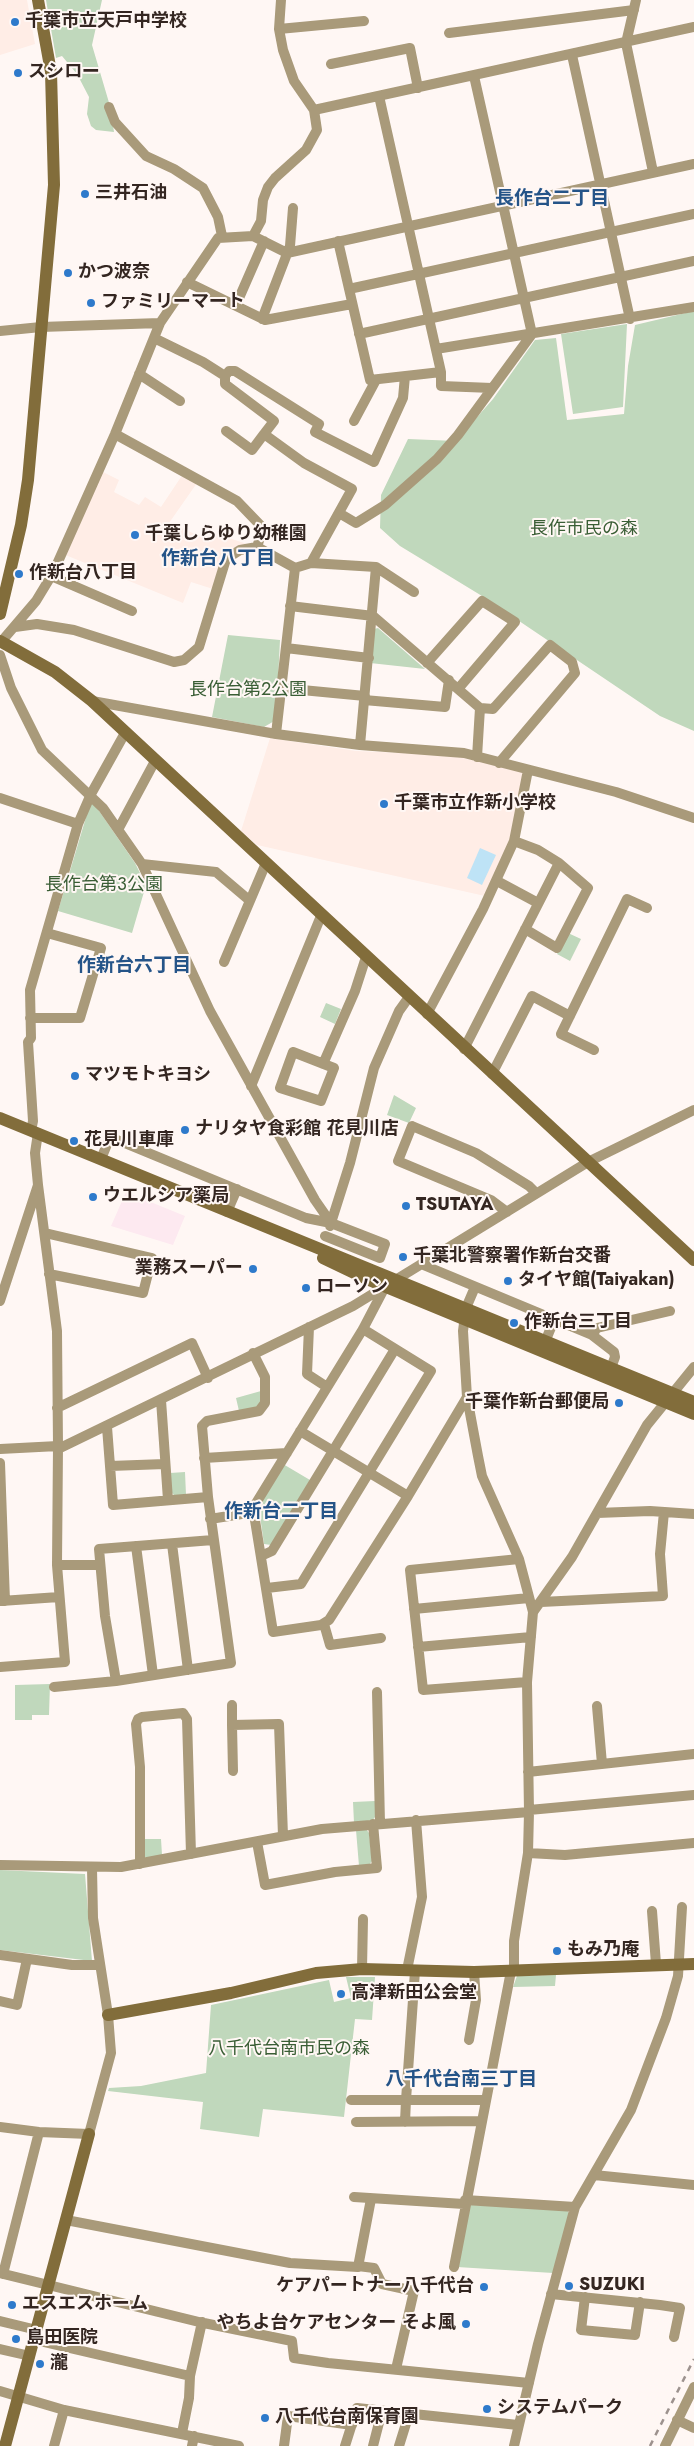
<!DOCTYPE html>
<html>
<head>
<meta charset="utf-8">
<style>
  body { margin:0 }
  canvas { display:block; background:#fff7f4 }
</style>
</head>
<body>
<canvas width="694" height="2446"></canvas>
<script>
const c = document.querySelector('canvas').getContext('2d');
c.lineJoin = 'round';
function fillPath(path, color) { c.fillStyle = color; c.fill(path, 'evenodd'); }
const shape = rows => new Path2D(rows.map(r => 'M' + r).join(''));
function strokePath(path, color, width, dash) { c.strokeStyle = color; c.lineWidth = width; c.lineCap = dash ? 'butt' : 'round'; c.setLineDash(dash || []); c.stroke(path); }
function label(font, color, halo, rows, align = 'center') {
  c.font = font + ' Jost,"Noto Sans JP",sans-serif'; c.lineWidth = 4; c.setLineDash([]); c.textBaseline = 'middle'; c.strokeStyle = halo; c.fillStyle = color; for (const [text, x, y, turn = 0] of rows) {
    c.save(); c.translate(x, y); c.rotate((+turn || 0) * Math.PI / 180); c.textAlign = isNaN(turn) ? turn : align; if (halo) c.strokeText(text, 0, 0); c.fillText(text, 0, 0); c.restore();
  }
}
const built = shape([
  [0,0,27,0,35,44,0,55],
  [101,471,119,480,114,492,139,505,145,497,161,507,181,477,185,476,197,483,169,523,207,539,211,532,250,545,236,548,213,589,191,582,183,603,63,554],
  [270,738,356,751,451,755,523,772,512,835,485,896,257,845,241,831]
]);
const industrial = shape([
  [126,1192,185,1216,173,1245,111,1226]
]);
const green = shape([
  [46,0,102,0,92,45,110,106,114,132,96,130,91,126,87,114,89,97,77,74,62,56,56,58],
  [694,311,694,731,660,716,482,596,400,546,380,528,381,495,408,439,456,441,493,399,535,340,556,338,567,420,624,414,628,366,635,325],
  [627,324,623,407,573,414,561,334],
  [378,628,425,669,370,663,374,629],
  [228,635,280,640,276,720,264,727,212,717],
  [93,802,135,863,146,885,132,933,58,911,90,804],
  [568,933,581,939,570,961,557,954],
  [326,1003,341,1009,335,1024,320,1017],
  [394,1095,416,1108,409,1123,387,1115],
  [261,1391,261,1403,258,1407,239,1411,236,1398],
  [283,1464,310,1480,271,1545,264,1544,259,1509,260,1503],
  [185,1472,186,1495,175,1496,172,1493,170,1473],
  [50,1684,49,1715,32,1715,32,1720,15,1720,15,1685],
  [375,1801,375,1817,372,1821,354,1823,353,1802],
  [366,1829,369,1833,372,1861,369,1865,359,1866,356,1830],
  [143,1839,161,1839,162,1855,148,1859,143,1856],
  [0,1870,85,1874,92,1961,0,1950],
  [556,1975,555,1986,513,1987,517,1976],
  [346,1977,375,1977,372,2020,355,2019,344,2117,263,2109,259,2137,200,2129,203,2102,108,2091,109,2088,141,2086,206,2073,211,2005,329,1980,334,2002,351,1998],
  [472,2205,567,2210,569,2213,553,2273,457,2267,468,2206]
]);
const water = shape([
  [480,848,496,855,482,885,467,878]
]);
const street = shape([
  [636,0,626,43,653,172],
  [279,29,364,21],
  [449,33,634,10],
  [572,55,630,319],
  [331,64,410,48,418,88],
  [379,96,441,372,441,386,492,388],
  [109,107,115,122,146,156,174,169,203,188,218,217,222,236],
  [314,110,694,27],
  [253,236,287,253,694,164],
  [338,241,370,380,441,372],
  [187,282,265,320,352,304],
  [349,289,694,214],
  [236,305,264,241],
  [262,319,290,246,293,208],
  [0,331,41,327,160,323],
  [359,334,694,261],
  [154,338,203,362,225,376,225,384,274,421,264,434,304,463,352,489,311,563,295,568,276,734],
  [436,349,694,307],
  [139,374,180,401],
  [225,376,229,371,235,371,319,424,315,432,374,462,403,398,405,376],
  [354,421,376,380],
  [226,431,252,450,264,434],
  [115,434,237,501,263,528,257,547,295,568],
  [339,513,356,523,385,505,437,459,458,435,532,334,474,76],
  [311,563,376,567,414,592],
  [51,576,132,611],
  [290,606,373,616,480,708,477,757],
  [15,627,37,624,74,630,174,662,184,660,199,647,226,559,240,550,257,547],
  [1,642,36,601,53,573,115,434,160,323,218,238,253,236,261,221,263,200,268,187,275,178,306,150,317,130,314,110,294,81,283,50,279,29,281,0],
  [286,648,369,658],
  [0,655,11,688,42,750,103,808,142,864,210,1011,315,1200,331,1223],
  [427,663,482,601,515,622,458,689],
  [281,688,365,696],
  [364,700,445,707,449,680],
  [92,701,276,734,360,745,464,753,616,792,694,818],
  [480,708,493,709,550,645,572,662,575,673,499,763],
  [360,745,376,567],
  [0,798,78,824],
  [119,828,155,761],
  [514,841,538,850,559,863,588,888,557,948,525,929],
  [142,864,216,872,249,900],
  [497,881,538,903],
  [224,962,266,863],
  [427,1014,483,909,514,841,528,770],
  [30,1018,80,1018,101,948,47,933],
  [464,1049,559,863],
  [594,1050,561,1034,627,899,647,908],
  [293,1052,334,1068,321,1101,280,1088,293,1052],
  [323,1064,355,991,366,957],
  [492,1074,532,996,570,1016],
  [251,1086,321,916],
  [31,1131,33,1121,28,1042,31,1038,30,990,78,824,91,794,125,733],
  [101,1159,110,1137,306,1218,331,1223,385,1244,380,1258,325,1236],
  [227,1212,237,1189],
  [507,1212,491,1200,398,1161,412,1126,476,1153,529,1186,536,1193],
  [330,1226,350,1163,374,1068,399,1011,409,997],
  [45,1233,152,1258,143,1293,49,1274],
  [421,1264,592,1335,614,1352,615,1357,611,1368],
  [385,1287,363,1329,253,1508,273,1632,321,1625,329,1620,408,1496,467,1397],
  [475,1287,466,1308,463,1331,467,1397,478,1456,482,1476,519,1559,533,1612],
  [0,1301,38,1185,35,1153,38,1133],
  [309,1327,307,1374,327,1387],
  [592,1335,597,1328,670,1311],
  [543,1347,554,1320],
  [161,1400,168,1500],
  [57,1408,192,1343,208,1378],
  [107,1427,113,1505,208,1497],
  [300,1431,408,1496],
  [0,1449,58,1446],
  [58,1449,353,1306,588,1162,694,1110],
  [204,1458,287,1453],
  [0,1463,5,1601],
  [110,1466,165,1464],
  [597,1513,650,1511,694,1514],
  [210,1519,254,1512],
  [172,1544,188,1670],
  [136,1546,153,1675],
  [261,1556,272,1551,395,1349],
  [519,1559,410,1570,423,1690,527,1682],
  [57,1565,100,1565],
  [267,1588,301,1584,431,1371,363,1329],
  [1,1601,59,1597],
  [541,1602,663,1596,660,1554,664,1512],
  [414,1609,529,1598],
  [324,1624,330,1645,381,1638],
  [418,1647,531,1637],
  [0,1667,65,1662,57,1565,58,1446,57,1331,38,1185],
  [116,1681,105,1616,99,1549,213,1540],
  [54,1687,116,1681,231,1663,208,1497,202,1426,207,1421,259,1411,265,1403,265,1377,253,1353],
  [377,1692,380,1823],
  [597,1706,602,1764],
  [232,1725,232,1705],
  [233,1771,232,1725,279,1724,283,1836],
  [528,1772,694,1754],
  [529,1810,694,1795],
  [257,1842,265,1885,335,1872,377,1868,373,1824],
  [528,1853,565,1855,694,1843],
  [140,1864,140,1767,136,1724,138,1719,142,1717,183,1713,187,1719,191,1854],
  [0,1865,121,1867,322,1829,529,1812],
  [652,1911,656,1964],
  [0,1955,72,1965,100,1965],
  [362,1969,363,1919],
  [407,1970,422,1897,416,1820],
  [514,1971,514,1941,528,1853,529,1812,527,1682,533,1612,572,1557,647,1425,694,1367],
  [0,2001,17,2005,27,1959],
  [469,2040,476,2000,474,1972],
  [351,2100,406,2100,415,1971],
  [356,2122,481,2121],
  [405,2122,406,2100,485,2100],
  [0,2127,39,2132,89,2134,111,2053,108,2015,93,1918,92,1868],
  [594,2175,694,2185],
  [354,2197,464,2204],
  [465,2200,575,2207],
  [66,2220,290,2263,358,2267,371,2199],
  [358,2266,374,2268,382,2284,414,2291,396,2369],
  [454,2267,511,1971],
  [0,2273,199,2322,292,2341,294,2358,328,2363,529,2383],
  [3,2274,39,2132],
  [551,2294,660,2305,680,2308,674,2337],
  [585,2297,581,2330,635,2335,640,2302],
  [0,2321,37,2330],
  [35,2340,190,2376],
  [0,2349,30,2356],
  [0,2391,64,2410,239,2446],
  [677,2420,694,2428],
  [182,2433,189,2398,190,2376,202,2322],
  [54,2446,64,2410],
  [192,2446,194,2436],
  [284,2446,288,2416,352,2425],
  [345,2446,357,2408,518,2425],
  [373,2446,382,2411],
  [399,2446,409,2414],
  [514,2446,538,2344,575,2207,631,2110,666,2018,678,1976,682,1907],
  [665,2446,694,2387]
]);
const secondary = shape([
  [0,614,21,525,28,480,54,185,51,72,38,0],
  [0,641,55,672,92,701,694,1260],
  [0,1118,694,1402],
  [323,1258,369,1280,694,1414],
  [108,2015,231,1993,316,1973,362,1969,474,1972,694,1964],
  [5,2446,89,2134]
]);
const rail = shape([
  [650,2446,694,2359]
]);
const markers = [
  [15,22,5,"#2e7acb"],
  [18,73,5,"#2e7acb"],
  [85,194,5,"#2e7acb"],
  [68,273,5,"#2e7acb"],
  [91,303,5,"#2e7acb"],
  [135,535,5,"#2e7acb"],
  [19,574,5,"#2e7acb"],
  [384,804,5,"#2e7acb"],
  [75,1076,5,"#2e7acb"],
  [185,1130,5,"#2e7acb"],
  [74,1141,5,"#2e7acb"],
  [93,1197,5,"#2e7acb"],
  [406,1206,5,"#2e7acb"],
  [403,1257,5,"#2e7acb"],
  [253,1269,5,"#2e7acb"],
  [508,1281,5,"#2e7acb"],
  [306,1288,5,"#2e7acb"],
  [514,1323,5,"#2e7acb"],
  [619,1403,5,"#2e7acb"],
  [557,1951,5,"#2e7acb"],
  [341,1994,5,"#2e7acb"],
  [569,2286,5,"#2e7acb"],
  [484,2287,5,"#2e7acb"],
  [12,2305,5,"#2e7acb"],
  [466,2324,5,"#2e7acb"],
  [16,2339,5,"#2e7acb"],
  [40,2364,5,"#2e7acb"],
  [487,2409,5,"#2e7acb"],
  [265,2418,5,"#2e7acb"]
];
const poiNames = [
  ["千葉市立天戸中学校",25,22],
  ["スシロー",28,73],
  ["三井石油",95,194],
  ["かつ波奈",78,273],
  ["ファミリーマート",101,303],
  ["千葉しらゆり幼稚園",145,535],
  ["作新台八丁目",29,574],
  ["千葉市立作新小学校",394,804],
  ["マツモトキヨシ",85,1076],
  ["ナリタヤ食彩館 花見川店",195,1130],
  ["花見川車庫",84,1141],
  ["ウエルシア薬局",103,1197],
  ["TSUTAYA",416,1206],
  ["千葉北警察署作新台交番",413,1257],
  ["業務スーパー",243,1269,"right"],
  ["タイヤ館(Taiyakan)",518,1281],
  ["ローソン",316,1288],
  ["作新台三丁目",524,1323],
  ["千葉作新台郵便局",609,1403,"right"],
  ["もみ乃庵",567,1951],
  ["高津新田公会堂",351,1994],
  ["SUZUKI",579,2286],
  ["ケアパートナー八千代台",474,2287,"right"],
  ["エスエスホーム",22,2305],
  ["やちよ台ケアセンター そよ風",456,2324,"right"],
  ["島田医院",26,2339],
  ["瀧",50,2364],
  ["システムパーク",497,2409],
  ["八千代台南保育園",275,2418]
];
const parkNames = [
  ["長作市民の森",584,530],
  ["長作台第2公園",248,691],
  ["長作台第3公園",104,886],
  ["八千代台南市民の森",289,2050]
];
const neighbourhoodNames = [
  ["長作台二丁目",552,199],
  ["作新台八丁目",218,559],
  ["作新台六丁目",134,966],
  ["作新台二丁目",281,1512],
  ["八千代台南三丁目",461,2080]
];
fillPath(built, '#ffede6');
fillPath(industrial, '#fde9f0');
fillPath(green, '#c0d8bc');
fillPath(water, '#bee3f6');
strokePath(street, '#a99a7a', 10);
strokePath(secondary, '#826d3b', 12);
strokePath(rail, '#9d928e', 2.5, [6, 6]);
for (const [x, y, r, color] of markers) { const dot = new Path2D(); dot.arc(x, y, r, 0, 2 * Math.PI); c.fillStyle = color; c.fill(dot); strokePath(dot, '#fff7f4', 2); }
label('bold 18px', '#342621', '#fff7f4', poiNames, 'left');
label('18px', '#3a5e35', '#fff7f4', parkNames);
label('bold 19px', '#255488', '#fff7f4', neighbourhoodNames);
</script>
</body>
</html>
